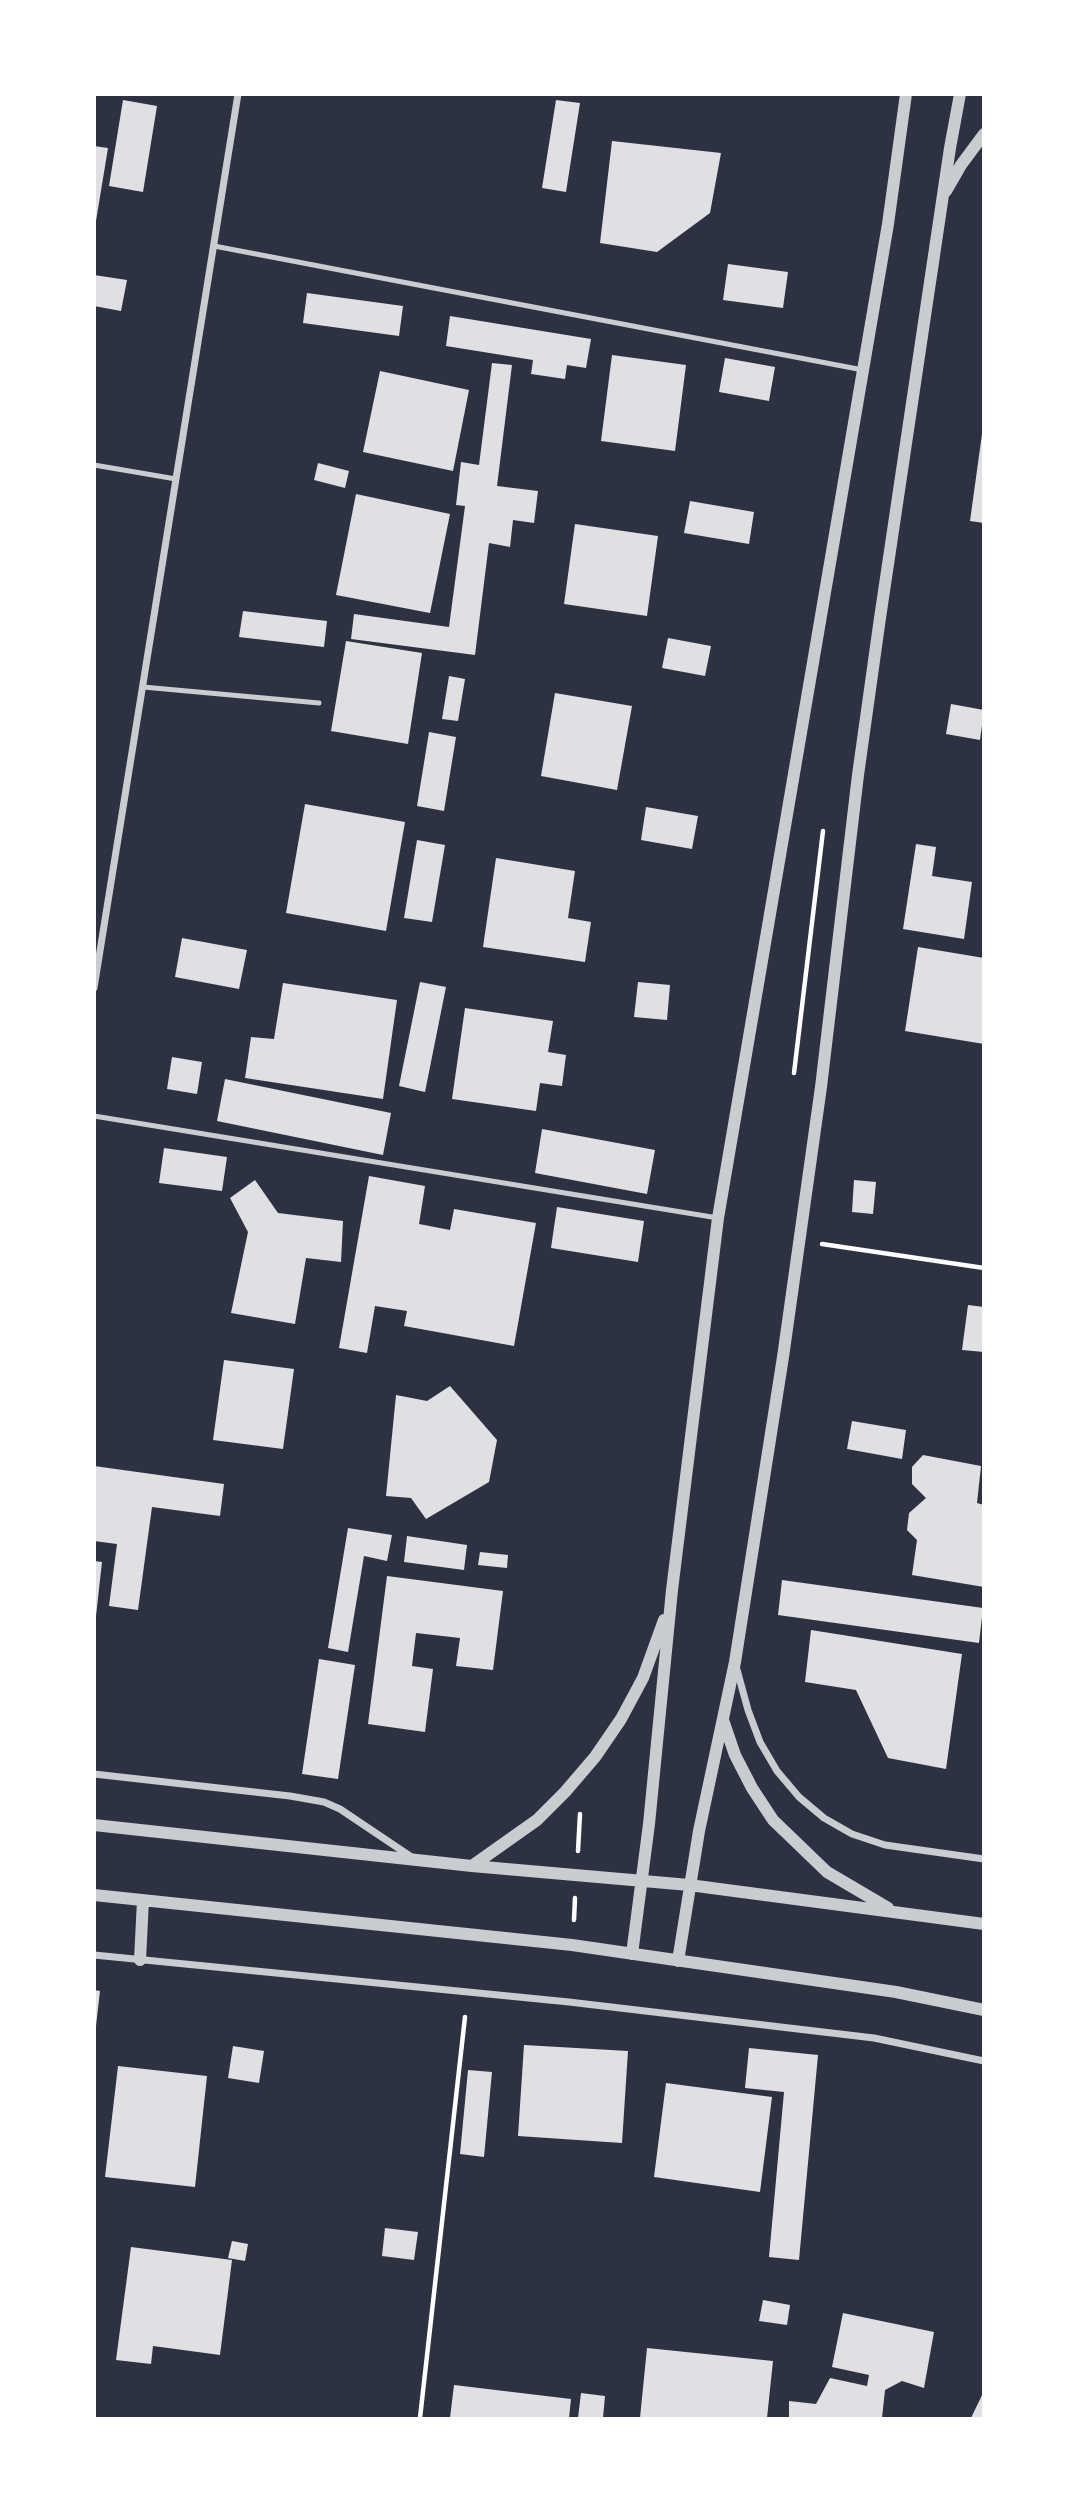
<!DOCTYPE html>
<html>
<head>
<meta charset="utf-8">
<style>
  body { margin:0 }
  #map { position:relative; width:1078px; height:2513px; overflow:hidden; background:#2d3142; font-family:Manrope,sans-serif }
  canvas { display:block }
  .frame { position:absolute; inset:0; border:96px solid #fff; pointer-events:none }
</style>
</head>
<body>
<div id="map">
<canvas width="1078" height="2513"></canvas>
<div class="frame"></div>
</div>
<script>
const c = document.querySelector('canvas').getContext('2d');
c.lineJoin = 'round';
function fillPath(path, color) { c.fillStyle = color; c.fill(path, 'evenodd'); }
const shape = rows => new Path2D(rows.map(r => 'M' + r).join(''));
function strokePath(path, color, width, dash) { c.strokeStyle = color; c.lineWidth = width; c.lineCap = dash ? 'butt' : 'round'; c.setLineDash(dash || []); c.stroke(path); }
const building = shape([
  [123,100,157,106,143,192,109,186],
  [556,100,580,103,566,192,542,188],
  [612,141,721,153,710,213,657,252,600,243],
  [94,146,108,148,96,221,94,221],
  [728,264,788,272,783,308,723,300],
  [94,275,127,280,121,311,94,306],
  [307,293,403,306,399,336,303,323],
  [450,316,591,339,586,368,567,365,565,379,531,374,533,360,446,346],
  [612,355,686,365,675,451,601,441],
  [725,358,775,367,769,401,719,392],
  [492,363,512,365,497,486,538,491,534,523,513,520,510,547,489,543,475,655,351,639,354,614,449,627,465,506,456,505,461,462,479,465],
  [380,371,469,390,453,471,363,452],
  [982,434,984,434,984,523,970,521],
  [318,463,349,471,345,488,314,480],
  [356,494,450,514,430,613,336,595],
  [690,501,754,512,749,544,684,533],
  [575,524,658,536,647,616,564,604],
  [243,611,327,621,324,647,239,637],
  [668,638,711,646,705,676,662,668],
  [346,641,422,653,408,744,331,731],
  [449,676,465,679,458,721,442,719],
  [555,693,632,706,617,790,541,776],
  [951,704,984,710,980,740,946,734],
  [429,732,456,737,444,811,417,806],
  [305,804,405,822,386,931,286,913],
  [646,807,698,816,692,849,641,840],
  [417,840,445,845,432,922,404,918],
  [916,844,936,847,932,876,972,882,964,939,903,929],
  [496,858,575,871,568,918,591,922,585,962,483,947],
  [182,938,247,950,239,989,175,977],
  [918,947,984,958,984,1044,905,1031],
  [420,982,446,987,425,1092,399,1086],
  [638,982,670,985,667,1020,634,1017],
  [283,983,397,1000,383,1099,245,1078,251,1037,274,1039],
  [465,1008,553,1021,548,1052,566,1055,562,1086,540,1083,536,1111,452,1099],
  [172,1057,202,1062,197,1094,167,1089],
  [225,1079,391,1113,383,1155,217,1121],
  [542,1129,655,1150,647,1194,535,1173],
  [164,1148,227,1157,222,1191,159,1183],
  [369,1176,425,1186,419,1224,450,1230,454,1209,536,1223,514,1346,404,1326,407,1311,375,1306,367,1353,339,1348],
  [255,1180,278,1213,343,1221,341,1262,306,1258,295,1324,231,1313,248,1232,230,1198],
  [854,1180,876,1182,873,1214,852,1212],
  [557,1207,644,1221,638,1262,551,1248],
  [968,1305,984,1307,984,1352,962,1350],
  [224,1360,294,1369,283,1449,213,1440],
  [450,1386,497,1440,489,1482,426,1519,411,1498,386,1496,396,1395,427,1401],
  [852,1421,906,1430,902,1459,847,1449],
  [923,1455,981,1466,977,1503,984,1505,984,1587,912,1575,917,1540,907,1530,909,1513,926,1498,912,1484,912,1467],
  [94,1466,224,1484,220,1516,152,1507,138,1610,109,1606,117,1544,94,1541],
  [348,1528,392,1535,387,1561,364,1556,348,1652,328,1648],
  [407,1536,467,1545,464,1570,404,1562],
  [480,1552,508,1555,507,1568,478,1565],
  [94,1561,102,1562,96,1616,94,1616],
  [387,1576,503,1591,493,1670,456,1666,460,1638,416,1633,412,1666,433,1669,425,1732,368,1724],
  [782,1580,983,1608,979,1643,778,1615],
  [811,1630,962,1654,946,1769,888,1758,856,1690,805,1682],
  [319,1659,355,1665,338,1779,302,1774],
  [94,1990,100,1991,96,2026,94,2026],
  [524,2045,628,2051,622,2143,518,2136],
  [233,2046,264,2051,259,2083,228,2078],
  [749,2048,818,2055,799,2260,769,2257,784,2092,745,2088],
  [118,2066,207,2076,195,2187,105,2177],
  [468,2070,492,2072,484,2157,460,2154],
  [666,2083,772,2097,760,2192,654,2177],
  [385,2228,418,2232,414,2260,382,2256],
  [232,2241,248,2244,245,2261,228,2258],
  [131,2247,232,2260,220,2355,153,2346,151,2364,116,2360],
  [763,2300,790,2305,787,2325,759,2321],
  [843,2313,934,2332,924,2388,902,2381,885,2390,882,2418,789,2418,789,2401,816,2404,830,2378,867,2386,869,2375,832,2367],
  [647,2348,773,2361,767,2418,640,2418],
  [454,2385,571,2399,569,2418,450,2418],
  [984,2391,984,2418,971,2418],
  [581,2393,605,2396,603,2418,578,2418]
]);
const path = shape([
  [794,1073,823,831],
  [822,1244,984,1268],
  [578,1851,580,1814],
  [574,1920,575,1898],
  [420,2418,465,2017]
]);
const service = shape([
  [214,246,863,370],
  [94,465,176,479],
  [143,687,319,703],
  [94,1116,718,1218]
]);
const minor = shape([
  [94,988,238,94],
  [736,1666,748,1710,760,1742,777,1771,799,1797,824,1818,852,1834,885,1845,984,1859],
  [94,1774,290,1796,324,1802,340,1809,410,1856],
  [94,1955,569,2002,874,2038,984,2061]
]);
const tertiary = shape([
  [946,191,961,165,984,134],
  [723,1720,735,1755,752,1788,773,1820,827,1872,888,1908],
  [94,1825,472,1866,689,1885,984,1924],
  [472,1866,537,1820,565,1792,595,1757,621,1719,643,1678,664,1620],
  [94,1895,572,1945,896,1992,984,2010],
  [632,1954,649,1824,672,1590,718,1218,888,224,906,94],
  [140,1960,143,1900],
  [678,1961,699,1831,735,1662,783,1357,821,1087,858,775,880,618,950,148,960,94]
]);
fillPath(building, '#e0e0e3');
strokePath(path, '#fff', 4.5);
strokePath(service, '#caccd0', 5);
strokePath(minor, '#caccd0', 7);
strokePath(tertiary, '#caccd0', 12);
</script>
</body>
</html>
